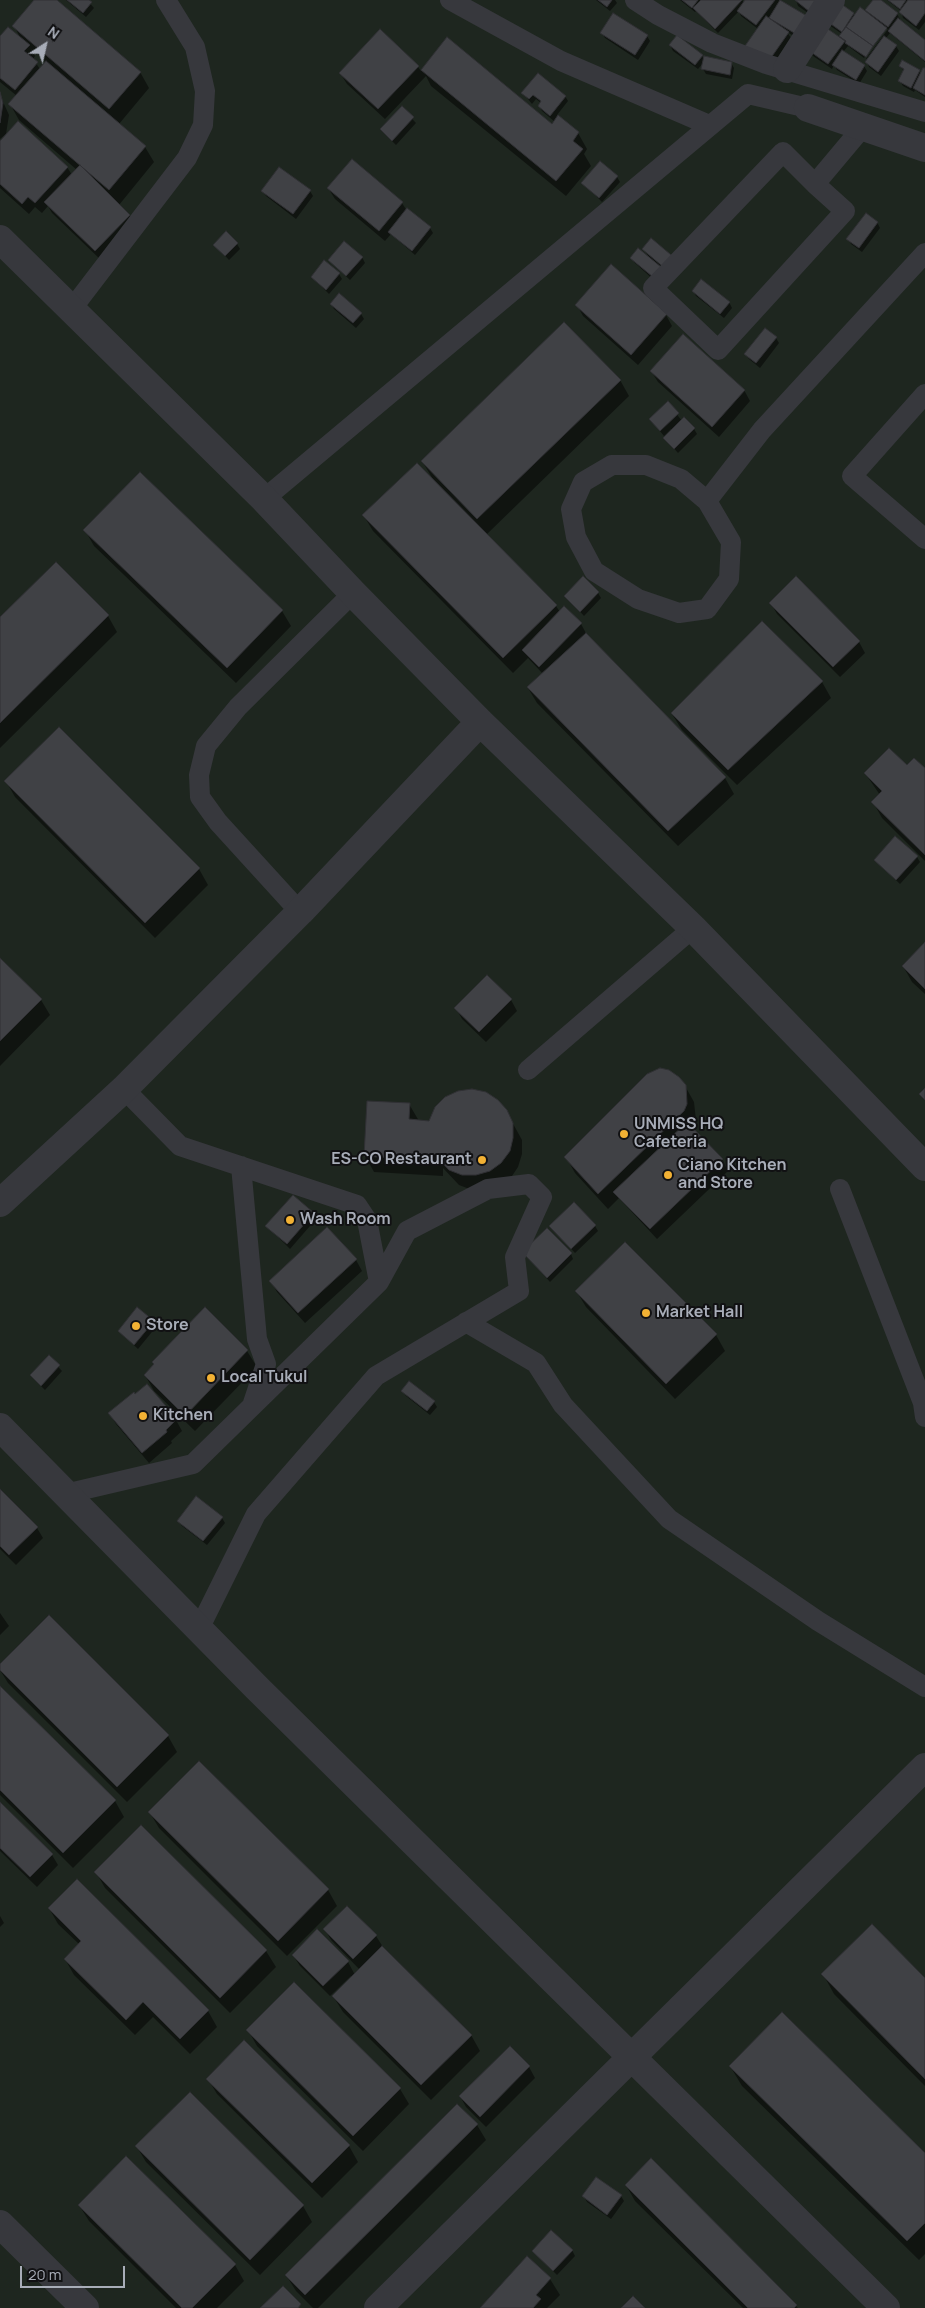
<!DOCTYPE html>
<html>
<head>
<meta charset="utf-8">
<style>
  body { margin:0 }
  #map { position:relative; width:925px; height:2308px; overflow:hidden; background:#161618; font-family:Manrope,sans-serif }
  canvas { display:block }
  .north { position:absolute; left:20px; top:20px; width:50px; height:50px; -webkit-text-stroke:4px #111113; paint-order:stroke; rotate:35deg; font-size:14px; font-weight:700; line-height:20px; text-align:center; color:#a8adb8 }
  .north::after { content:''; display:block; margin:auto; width:18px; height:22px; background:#a8adb8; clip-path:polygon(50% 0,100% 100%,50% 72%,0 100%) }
  .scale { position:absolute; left:20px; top:2266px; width:105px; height:22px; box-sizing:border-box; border:2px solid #a8adb8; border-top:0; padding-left:6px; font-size:15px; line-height:18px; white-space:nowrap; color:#a8adb8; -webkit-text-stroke:4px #111113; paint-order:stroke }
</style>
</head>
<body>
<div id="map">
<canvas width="925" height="2308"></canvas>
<div class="north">N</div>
<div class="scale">20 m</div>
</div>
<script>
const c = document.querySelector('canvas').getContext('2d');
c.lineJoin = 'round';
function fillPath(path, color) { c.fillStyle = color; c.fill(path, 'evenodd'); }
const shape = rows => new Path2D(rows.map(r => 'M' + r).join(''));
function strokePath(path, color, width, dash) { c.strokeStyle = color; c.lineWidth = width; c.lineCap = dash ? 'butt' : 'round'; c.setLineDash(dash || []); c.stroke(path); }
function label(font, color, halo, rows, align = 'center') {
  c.font = font + ' Manrope,sans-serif'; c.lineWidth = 4; c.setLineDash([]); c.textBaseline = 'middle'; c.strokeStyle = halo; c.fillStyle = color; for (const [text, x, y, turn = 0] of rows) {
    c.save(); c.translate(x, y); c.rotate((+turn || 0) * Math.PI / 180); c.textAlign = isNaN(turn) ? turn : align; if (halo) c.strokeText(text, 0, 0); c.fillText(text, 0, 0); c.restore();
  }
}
const green = shape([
  [0,0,925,0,925,2308,0,2308]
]);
const shadow = shape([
  [36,0,55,0,140,72,149,88,119,124,145,147,154,162,119,205,129,215,136,226,102,261,52,213,48,206,42,213,35,207,29,214,0,188,0,143,67,167,72,175,77,170,19,120,10,104,17,96,0,82,0,38,21,39,14,26],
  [31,49,46,62,40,69,33,59,35,56],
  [66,0,87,0,94,8,86,17],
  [596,0,615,0,617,3,610,11],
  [680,0,742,0,744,3,746,0,781,0,804,42,787,32,791,38,771,67,758,29,741,16,739,11,718,33,696,11,695,12],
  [796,0,831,0,818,20,798,6],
  [874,0,879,0,897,14,900,19,899,21,925,41,925,62,890,33,886,38,896,46,899,51,881,76,869,67,866,59,888,29,885,29,864,58,848,46,843,52,864,66,867,71,859,84,837,70,834,65,832,69,813,56,810,50,839,39,842,34,829,25,837,3,855,16,871,17,867,10],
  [887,0,925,0,925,22,919,30,903,18,901,11],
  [602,33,647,36,650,41,638,60,605,38],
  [447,39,552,126,555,122,542,111,539,106,541,103,536,99,532,104,523,93,565,96,568,101,557,115,578,133,587,149,584,154,591,166,566,196,431,86,426,76,385,119,347,84,340,73,418,67,421,71],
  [670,45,702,56,704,60,731,63,734,68,732,79,706,74,703,69,704,62,698,69,673,51],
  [901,66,919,71,921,75,925,70,925,97,915,90,914,92,903,86,900,81,904,72],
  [0,95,9,115,6,134,0,139],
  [402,108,416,123,396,145,381,130],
  [617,177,620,182,602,202,583,183],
  [328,188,402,203,407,211,430,228,433,233,415,255,391,234,385,241,335,199],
  [263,191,310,191,313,196,296,219,266,196],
  [877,222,880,228,862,252,851,244,848,239],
  [651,240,671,275,658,264,663,273,656,282,635,263,632,258,650,259,644,249],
  [237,244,240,249,229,260,215,245],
  [362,257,365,263,350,280,329,260],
  [611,266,666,315,672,326,638,365,583,316,577,305],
  [339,274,342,279,329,294,312,277],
  [693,291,729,302,732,308,724,318,696,296],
  [331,304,361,314,364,319,356,328,334,309],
  [776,338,779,343,760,368,749,359,746,354],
  [651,371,744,390,750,401,719,437,658,382],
  [620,380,629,396,486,535,556,606,560,612,581,624,587,635,725,778,734,794,678,846,537,703,528,688,543,674,528,658,513,673,373,531,364,516,434,481,422,461],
  [668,403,682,421,694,429,697,434,678,453,665,438,672,431,671,429,664,436,650,419],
  [85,530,282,611,291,626,236,683,94,546],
  [56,564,108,616,117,632,0,748,0,619],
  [796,578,859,642,865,653,840,677,777,614,771,603],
  [598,593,601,598,584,616,566,596],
  [822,682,831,698,737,785,682,730,672,714],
  [907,767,925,770,925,861,882,818,873,802,880,795,865,773],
  [6,781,199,869,208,885,155,938,15,797],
  [917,857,920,862,900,884,875,860],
  [925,944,925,994,912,982,903,966],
  [0,959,41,1000,50,1015,0,1066],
  [511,1000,517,1011,486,1042,462,1019,456,1008],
  [685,1086,694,1102,696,1120,691,1128,722,1160,728,1171,657,1239,619,1198,608,1209,575,1173,566,1157],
  [409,1104,419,1121,430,1122,506,1111,522,1140,522,1154,518,1167,510,1179,472,1190,459,1185,443,1168,443,1176,374,1172,365,1156],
  [293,1196,316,1219,290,1249,267,1226],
  [595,1226,598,1231,575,1253,551,1227],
  [523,1252,571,1254,573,1259,550,1282],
  [356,1260,362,1271,305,1323,277,1292,271,1281],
  [577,1292,716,1335,725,1351,675,1399,586,1307],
  [137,1309,153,1322,156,1327,138,1349,119,1331],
  [205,1309,247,1351,257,1367,195,1431,154,1391,145,1375],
  [49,1357,62,1371,45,1390,31,1376],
  [147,1386,176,1420,182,1431,171,1441,172,1443,149,1463,116,1424,110,1414],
  [403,1391,434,1402,437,1407,430,1415,406,1396],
  [0,1491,37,1528,43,1538,16,1565,0,1549],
  [222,1518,225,1523,207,1545,182,1526,179,1521],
  [0,1613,9,1626,0,1635],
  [49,1617,168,1736,177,1752,127,1802,8,1683,0,1670,0,1666],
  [0,1688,115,1801,124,1817,73,1868,0,1795],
  [0,1804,52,1855,58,1865,37,1887,0,1851],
  [150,1813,328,1890,337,1906,287,1956,159,1828],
  [141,1827,266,1951,276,1967,230,2013,105,1888,96,1872],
  [77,1880,208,2011,217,2027,190,2054,153,2017,135,2035,74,1975,65,1959,79,1944,58,1924,49,1908],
  [347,1907,376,1936,383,1947,471,2035,480,2051,431,2100,343,2012,333,1996,352,1977,351,1976,330,1996,300,1966,293,1955,348,1962,355,1975,360,1970,331,1940,325,1929],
  [0,1916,4,1923,0,1927],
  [823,1974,925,1980,925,2086,834,1994],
  [248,2030,400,2089,409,2104,363,2151,257,2046],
  [510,2047,529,2067,535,2078,486,2127,466,2107,460,2096],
  [730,2066,925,2154,925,2254,919,2260,742,2086],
  [208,2079,349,2146,358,2162,322,2198,217,2094],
  [190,2094,303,2206,312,2222,260,2275,146,2162,137,2147],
  [477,2125,486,2140,318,2308,313,2308,296,2291,286,2275],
  [626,2185,796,2306,798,2308,743,2308,635,2201],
  [584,2196,621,2196,624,2201,611,2219,587,2202],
  [79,2205,235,2265,244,2281,217,2308,176,2308,89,2221],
  [572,2250,575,2256,557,2275,533,2251],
  [527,2258,550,2279,560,2295,547,2308,481,2308]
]);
const building = shape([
  [34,0,57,0,141,72,109,109,12,26,34,0],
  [67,0,89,0,92,2,83,13,67,0],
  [598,0,612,0,607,7,598,0],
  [682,0,698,0,692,8,682,0],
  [701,0,742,0,715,29,693,8,701,0],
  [745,0,775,0,756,25,737,11,745,0],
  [780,0,812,19,801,37,769,18,780,0],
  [795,0,826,0,815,16,795,0],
  [873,0,881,0,898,13,888,27,865,10,873,0],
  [888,0,906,0,900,9,888,0],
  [908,0,925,0,925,13,916,26,899,12,908,0],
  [837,1,854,13,842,32,824,19,837,1],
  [860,7,887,28,873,46,846,27,860,7],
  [613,13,648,35,635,55,600,33,613,13],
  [766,16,789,32,768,62,745,46,766,16],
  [898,18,925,40,925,61,888,31,898,18],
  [8,27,30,45,24,51,38,62,15,90,0,78,0,36,8,27],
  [825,27,845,41,828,64,808,50,825,27],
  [846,27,873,46,866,57,845,43,846,41,839,36,846,27],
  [380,29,419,66,378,109,339,73,380,29],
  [677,35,703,55,695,65,669,45,677,35],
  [884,36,897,45,878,72,865,62,884,36],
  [447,37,552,124,558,115,579,132,573,141,583,149,556,181,421,70,447,37],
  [842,50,865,65,856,80,832,65,842,50],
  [704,56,732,62,730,75,701,69,704,56],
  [902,60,920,70,911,88,898,81,904,69,899,66,902,60],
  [46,61,146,146,109,190,8,104,46,61],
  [923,68,925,68,925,95,913,88,923,68],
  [538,73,566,96,550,116,538,106,541,101,533,95,529,99,521,93,538,73],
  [0,92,3,103,0,123,0,92],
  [402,106,414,117,392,141,380,129,402,106],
  [18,121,68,167,35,203,28,197,22,204,0,184,0,141,18,121],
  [352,159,403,202,379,231,327,188,352,159],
  [600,161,618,176,599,198,581,183,600,161],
  [80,165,130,215,95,251,44,202,80,165],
  [279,167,311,190,293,214,261,191,279,167],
  [407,208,431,227,412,251,388,232,407,208],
  [866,213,878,222,859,248,846,239,866,213],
  [226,231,238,243,225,256,213,245,226,231],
  [651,238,677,260,667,270,642,249,651,238],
  [344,241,363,257,346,276,328,260,344,241],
  [638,248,661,267,653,277,630,258,638,248],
  [324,260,340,273,326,290,311,277,324,260],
  [611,264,667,314,631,355,575,305,611,264],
  [701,279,730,302,720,314,692,291,701,279],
  [339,293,362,313,353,323,330,304,339,293],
  [564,322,621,380,477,519,421,461,564,322],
  [765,328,777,337,756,363,744,354,765,328],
  [683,334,745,390,712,427,650,371,683,334],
  [668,401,679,413,660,431,649,419,668,401],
  [684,417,695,428,674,449,663,438,684,417],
  [417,463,557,605,503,658,362,515,417,463],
  [140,472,283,610,227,668,83,530,140,472],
  [56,562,109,615,0,723,0,617,56,562],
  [583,576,599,592,580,612,564,596,583,576],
  [796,576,860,641,833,667,769,603,796,576],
  [564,606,582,623,539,667,522,650,564,606],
  [762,621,823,681,728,770,671,713,762,621],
  [586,633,726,777,668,831,527,687,586,633],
  [59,727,200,868,145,923,4,781,59,727],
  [889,748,907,765,914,758,925,768,925,855,871,802,882,791,864,773,889,748],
  [895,836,918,856,896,880,874,860,895,836],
  [925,942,925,989,902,966,925,942],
  [0,958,42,999,0,1041,0,958],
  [487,975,512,999,479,1032,454,1008,487,975],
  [660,1068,669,1070,679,1077,686,1085,687,1104,684,1111,598,1194,564,1157,647,1074,660,1068],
  [925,1088,925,1100,919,1094,925,1088],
  [472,1089,486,1092,498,1100,507,1110,513,1123,513,1138,510,1151,501,1163,490,1171,476,1175,462,1175,449,1170,434,1154,434,1161,364,1156,367,1101,410,1103,409,1119,429,1121,435,1107,445,1097,458,1091,472,1089],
  [687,1122,723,1159,650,1229,613,1192,687,1122],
  [293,1195,314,1213,287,1244,265,1226,293,1195],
  [574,1202,596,1225,571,1249,549,1226,574,1202],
  [327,1227,357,1259,298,1313,269,1281,327,1227],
  [547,1228,572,1253,547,1278,522,1252,547,1228],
  [625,1242,717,1334,666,1384,575,1291,625,1242],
  [137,1307,154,1321,134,1345,118,1331,137,1307],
  [205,1307,248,1350,185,1416,144,1375,154,1364,152,1362,205,1307],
  [49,1355,60,1365,41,1386,30,1375,49,1355],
  [409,1381,435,1401,427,1411,401,1391,409,1381],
  [147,1384,177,1419,166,1430,167,1432,142,1453,108,1413,134,1392,135,1394,147,1384],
  [0,1489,38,1527,9,1555,0,1546,0,1489],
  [196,1496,223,1517,203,1541,177,1521,196,1496],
  [49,1615,169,1735,117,1787,0,1670,0,1664,49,1615],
  [0,1686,116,1800,63,1853,0,1790,0,1686],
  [199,1761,329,1889,278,1941,148,1812,199,1761],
  [0,1802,53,1854,30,1877,0,1848,0,1802],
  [141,1825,267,1950,220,1998,94,1872,141,1825],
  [77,1879,209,2010,180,2039,143,2002,126,2020,64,1959,81,1941,48,1908,77,1879],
  [347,1906,377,1935,353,1959,323,1929,347,1906],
  [872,1924,925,1978,925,2079,821,1974,872,1924],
  [317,1929,349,1961,323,1986,292,1955,317,1929],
  [382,1946,472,2035,421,2085,332,1996,382,1946],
  [294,1982,401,2088,353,2136,246,2030,294,1982],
  [782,2012,925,2153,925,2223,907,2241,729,2066,782,2012],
  [244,2040,350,2145,312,2183,206,2079,244,2040],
  [510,2046,530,2066,480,2117,459,2096,510,2046],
  [190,2092,304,2205,250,2260,135,2146,190,2092],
  [457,2104,478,2124,305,2295,285,2275,457,2104],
  [126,2156,236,2264,192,2308,182,2308,78,2205,126,2156],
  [651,2158,797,2305,794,2308,748,2308,625,2185,651,2158],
  [596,2177,622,2195,607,2215,582,2196,596,2177],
  [551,2230,573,2250,553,2271,532,2251,551,2230],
  [527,2256,551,2278,536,2295,541,2299,533,2308,480,2308,527,2256],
  [283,2286,301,2304,298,2308,260,2308,283,2286],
  [633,2296,645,2308,621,2308,633,2296]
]);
const lane = shape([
  [450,0,561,61,709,125],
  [635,0,658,15,712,43,766,64,925,112],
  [815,184,783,152,653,288,718,350,845,211,815,184,862,128],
  [71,310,187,158,203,125,205,91,195,47,166,0],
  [925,394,852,476,925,539],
  [612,465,646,465,681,479,707,501,731,542,729,579,707,609,679,613,638,599,594,571,576,537,571,509,583,482,612,465],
  [264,499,748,94,808,108],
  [707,501,762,430,925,253],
  [300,912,218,822,200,797,199,775,206,746,238,707,353,593],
  [528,1070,693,928],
  [124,1089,180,1146,357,1205,367,1220,379,1282],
  [241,1166,257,1339,266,1364,253,1403],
  [840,1189,923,1403,925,1417],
  [466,1322,536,1363,563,1405,669,1519,818,1621,925,1687],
  [65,1494,193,1464,379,1282,407,1231,488,1189,529,1184,542,1197,515,1257,519,1291,376,1376,256,1514,199,1629]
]);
const street = shape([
  [787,69,831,0],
  [808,108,925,148],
  [0,239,264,499,353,593,480,722,693,928,925,1167],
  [0,1203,124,1089,300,912,480,722],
  [0,1427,257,1688,886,2308],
  [0,2224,85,2308],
  [378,2308,925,1767]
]);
const markers = [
  [624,1134,5,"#f2b134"],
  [482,1160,5,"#f2b134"],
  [668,1175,5,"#f2b134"],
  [290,1220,5,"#f2b134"],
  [646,1313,5,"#f2b134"],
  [136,1326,5,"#f2b134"],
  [211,1378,5,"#f2b134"],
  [143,1416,5,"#f2b134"]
];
const poiNames = [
  ["UNMISS HQ",634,1125],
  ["Cafeteria",634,1143],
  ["ES-CO Restaurant",472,1160,"right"],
  ["Ciano Kitchen",678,1166],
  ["and Store",678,1184],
  ["Wash Room",300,1220],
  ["Market Hall",656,1313],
  ["Store",146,1326],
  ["Local Tukul",221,1378],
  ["Kitchen",153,1416]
];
fillPath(green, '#1e261f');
fillPath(shadow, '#0007');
fillPath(building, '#404145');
strokePath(building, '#303034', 1);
strokePath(lane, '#37383d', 20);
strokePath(street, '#37383d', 28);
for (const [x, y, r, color] of markers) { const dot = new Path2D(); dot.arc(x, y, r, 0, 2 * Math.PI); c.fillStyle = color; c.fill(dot); strokePath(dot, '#111113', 2); }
label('bold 16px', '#a8adb8', '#111113', poiNames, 'left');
</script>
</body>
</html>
